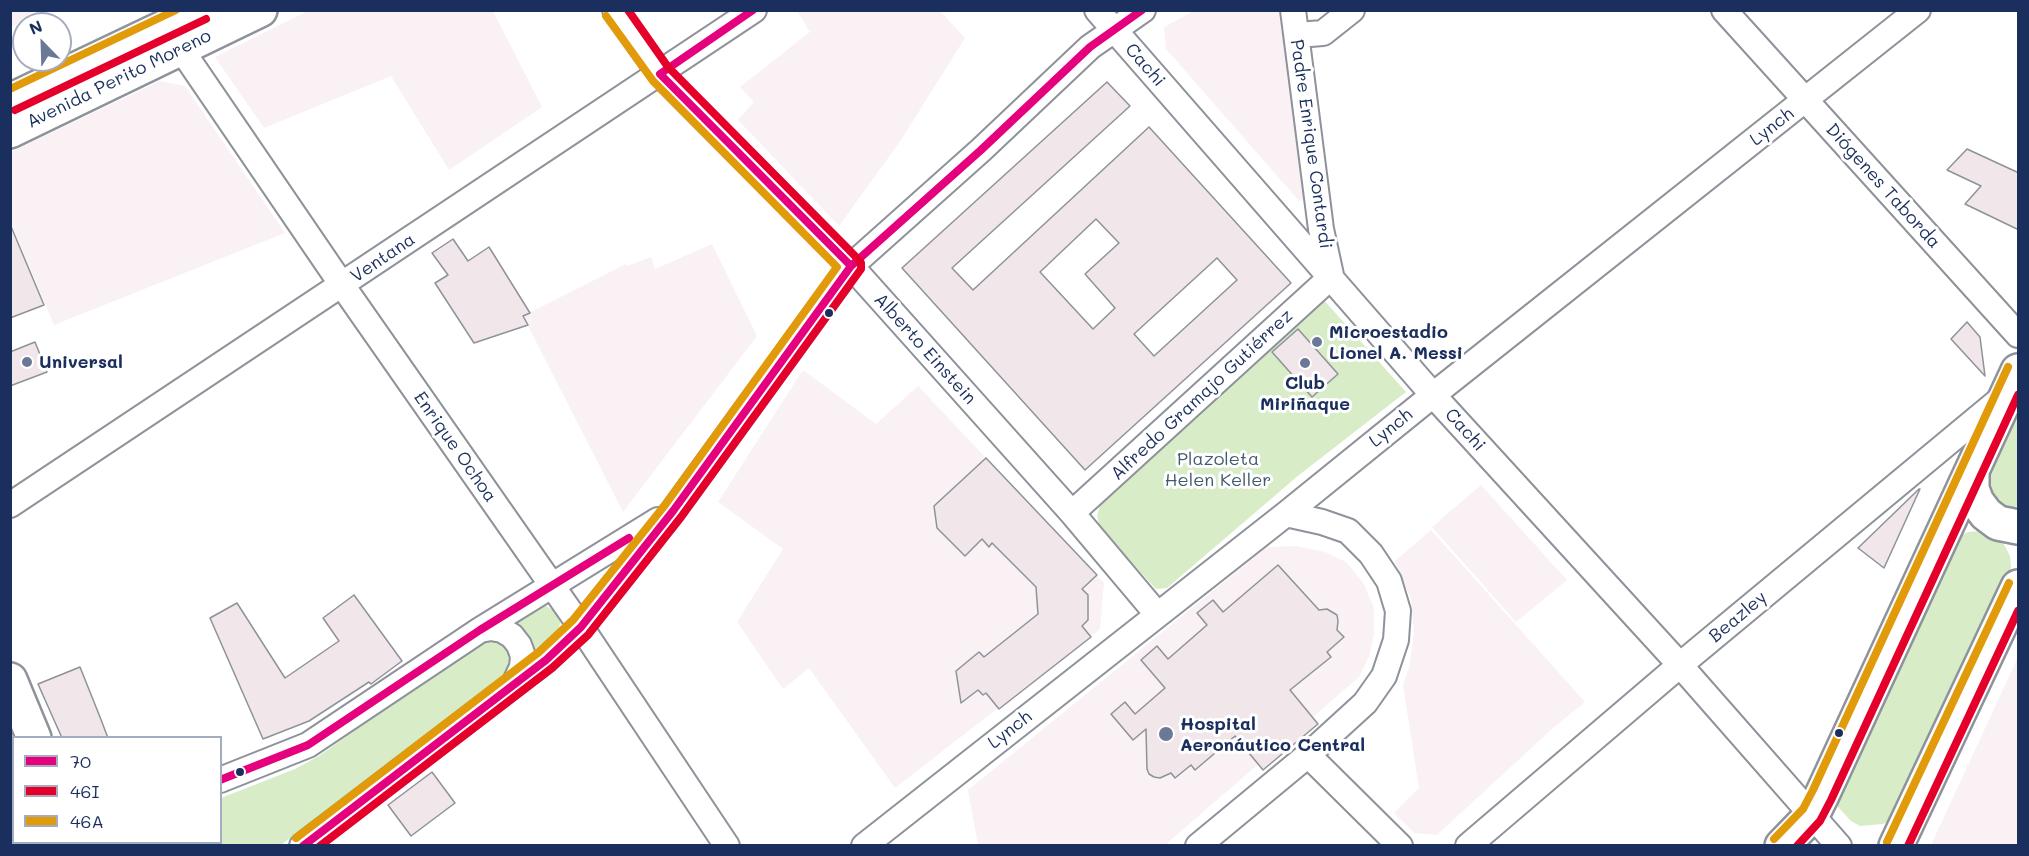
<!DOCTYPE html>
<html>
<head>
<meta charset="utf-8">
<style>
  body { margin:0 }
  #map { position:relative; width:2029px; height:856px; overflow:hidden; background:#fff; font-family:Mali,sans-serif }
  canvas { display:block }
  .frame { position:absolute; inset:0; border:12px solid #1b2f5e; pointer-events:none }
  .legend { position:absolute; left:12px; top:736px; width:210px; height:108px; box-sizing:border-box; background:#fff; border:2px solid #a4acbf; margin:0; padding:8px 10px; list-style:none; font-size:18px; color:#1b2f5e }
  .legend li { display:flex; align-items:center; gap:12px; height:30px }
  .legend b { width:30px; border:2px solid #a4acbf }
  .north { position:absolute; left:12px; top:12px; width:60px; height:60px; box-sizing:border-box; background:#fff; border:2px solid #a4acbf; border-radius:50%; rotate:337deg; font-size:16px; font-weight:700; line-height:24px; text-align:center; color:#1b2f5e }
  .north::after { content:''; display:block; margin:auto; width:21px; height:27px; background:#6b7896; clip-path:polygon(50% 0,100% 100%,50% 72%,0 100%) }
</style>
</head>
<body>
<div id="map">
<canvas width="2029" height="856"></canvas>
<div class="frame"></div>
<ul class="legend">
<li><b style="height:8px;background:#e5007d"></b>70</li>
<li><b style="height:8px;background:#e4002b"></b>46I</li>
<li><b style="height:8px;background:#e19a09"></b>46A</li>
</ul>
<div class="north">N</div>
</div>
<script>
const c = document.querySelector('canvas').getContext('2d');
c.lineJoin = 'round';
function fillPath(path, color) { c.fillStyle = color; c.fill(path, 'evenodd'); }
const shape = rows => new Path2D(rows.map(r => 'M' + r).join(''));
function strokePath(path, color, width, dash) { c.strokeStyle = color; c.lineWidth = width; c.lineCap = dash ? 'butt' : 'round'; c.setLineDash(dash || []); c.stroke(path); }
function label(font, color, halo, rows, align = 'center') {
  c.font = font + ' Mali,sans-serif'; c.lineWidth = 6; c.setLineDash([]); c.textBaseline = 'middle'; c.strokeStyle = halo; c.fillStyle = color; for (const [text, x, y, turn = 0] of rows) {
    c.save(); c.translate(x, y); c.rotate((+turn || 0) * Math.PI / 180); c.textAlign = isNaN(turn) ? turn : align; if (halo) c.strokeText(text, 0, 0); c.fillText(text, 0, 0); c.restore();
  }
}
const built = shape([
  [11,10,34,10,34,11,11,28],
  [308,11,493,11,542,107,449,170,391,76,264,128,215,57],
  [797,11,940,11,965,38,901,140,839,226,738,120,754,102,740,87,810,32],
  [1194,11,1280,11,1306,199,1299,201,1166,49,1164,27],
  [160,81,185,86,285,233,54,325,11,223,11,152],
  [712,244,757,336,623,512,523,316,626,264,627,266,651,257,655,269],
  [803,370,876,424,918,386,1104,583,1100,629,895,788,809,668,783,689,737,622,783,549,718,502],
  [1481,485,1567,580,1516,622,1432,527],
  [1431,530,1585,702,1552,729,1437,835,1414,833,1394,813,1419,788,1403,685,1409,668,1414,633,1411,599,1395,561],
  [1297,546,1325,552,1346,562,1364,584,1374,608,1374,634,1369,657,1359,677,1165,845,978,845,968,790,1267,547],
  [2018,657,2018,845,1931,845]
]);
const green = shape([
  [1322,298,1406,392,1299,475,1167,588,1156,589,1100,528,1097,516,1100,505,1115,489],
  [2018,409,2018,506,2010,508,2002,507,1995,504,1983,476],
  [1979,531,1989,533,1998,538,2005,546,2010,556,2011,567,2008,579,1893,819,1883,824,1860,826,1851,821,1836,805,1959,536,1968,532],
  [542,604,555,611,561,620,557,635,532,654,507,623],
  [499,637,514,659,509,670,281,845,109,846,113,842,220,842,221,798,295,769,319,756,484,638]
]);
const building = shape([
  [1107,82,1130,106,952,268,973,290,1149,127,1291,283,1085,470,902,268,1107,82],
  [1096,219,1119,243,1085,274,1115,308,1093,329,1040,272,1096,219],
  [1217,258,1237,280,1154,356,1134,334,1217,258],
  [1967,149,2019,173,2019,230,1965,204,1981,186,1947,170,1967,149],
  [10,224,44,305,10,318,10,224],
  [453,239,468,261,489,247,530,313,523,316,528,325,474,343,435,283,448,275,432,253,453,239],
  [1967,322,1980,337,1985,376,1951,339,1967,322],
  [1298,329,1338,374,1312,397,1272,352,1298,329],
  [35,342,47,372,10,386,10,352,35,342],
  [986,458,1097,575,1082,589,1088,595,1088,620,1082,626,1091,637,999,709,986,693,983,695,978,690,961,703,956,671,979,652,984,657,1038,614,1036,587,992,543,989,547,982,539,965,556,937,528,934,506,986,458],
  [1919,489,1920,489,1884,568,1858,548,1919,489],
  [1278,565,1319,610,1327,609,1337,615,1338,621,1337,630,1344,637,1327,652,1331,657,1290,690,1318,724,1263,770,1235,736,1195,770,1191,765,1175,778,1171,773,1160,778,1154,777,1149,774,1147,769,1146,729,1133,740,1111,714,1125,702,1135,714,1165,688,1141,660,1157,646,1168,659,1207,625,1197,613,1213,600,1223,612,1278,565],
  [354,595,402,661,371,684,369,682,309,721,263,739,210,618,237,603,285,678,339,641,323,618,354,595],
  [80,667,100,717,108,738,62,738,38,684,80,667],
  [432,772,455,803,411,836,388,805,432,772]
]);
const minor = shape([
  [615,10,660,74,851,266,1072,513,1157,614],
  [1097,10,1433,395,1680,665,1839,846],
  [1293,10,1321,229,1331,275],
  [1724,10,2018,335],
  [1297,35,1323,33,1352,10],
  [181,49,342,285,581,627,727,846],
  [10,505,754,10],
  [1072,513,1331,277],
  [480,630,491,628,502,630,512,636,519,645,523,656,522,667,515,682],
  [1308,755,1400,846],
  [220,780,308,745,480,630,658,520],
  [302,846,546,660,581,627,673,511,851,266,981,150,1090,47,1143,10],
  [864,846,1286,514,1433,395,1918,10],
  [1198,846,1308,755,1365,703,1384,676,1396,640,1398,611,1389,581,1371,554,1348,531,1322,522,1286,514],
  [1468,846,1680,665,2003,397]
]);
const secondary = shape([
  [10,101,201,10],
  [10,131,260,10],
  [1972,474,1972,489,1977,502,1986,514,1998,523,2018,527],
  [10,680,34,738],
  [78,842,79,846],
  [1782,846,1812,815,1822,795,2018,371],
  [1896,846,2018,587]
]);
const bus1 = shape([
  [753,10,660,74,851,266],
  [220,780,308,745,480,630,629,538],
  [303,846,546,660,581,627,673,511,851,266,981,150,1090,47,1142,10]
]);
const bus2 = shape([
  [15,110,206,19],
  [320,846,552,668,588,635,681,517,861,269,861,263,858,259,668,67,628,10],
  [1797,846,1820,821,1831,800,2018,395],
  [1908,846,2018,611]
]);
const bus3 = shape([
  [10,89,176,10],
  [296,838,539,652,573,620,665,505,837,267,653,81,606,16],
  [1774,839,1803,809,1813,790,2008,367],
  [1887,842,2009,583]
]);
const markers = [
  [829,313,5,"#1b2f5e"],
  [1317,342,6,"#6b7896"],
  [27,362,6,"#6b7896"],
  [1305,363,6,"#6b7896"],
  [1839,733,5,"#1b2f5e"],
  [1166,734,8,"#6b7896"],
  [240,772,5,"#1b2f5e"]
];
const streetNames = [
  ["Cachi",1145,65,49],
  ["Avenida Perito Moreno",119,79,-26],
  ["Lynch",1772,127,-38],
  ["Padre Enrique Contardi",1311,144,82],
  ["Diógenes Taborda",1883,186,48],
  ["Ventana",383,258,-34],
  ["Alberto Einstein",925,349,48],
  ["Alfredo Gramajo Gutiérrez",1202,395,-43],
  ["Lynch",1391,428,-39],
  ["Cachi",1465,430,48],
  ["Enrique Ochoa",455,447,55],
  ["Beazley",1738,617,-40],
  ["Lynch",1010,730,-38]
];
const poiNames = [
  ["Microestadio",1329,332],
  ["Lionel A. Messi",1329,353],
  ["Universal",39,362],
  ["Club",1305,383,"center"],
  ["Miriñaque",1305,404,"center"],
  ["Hospital",1180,724],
  ["Aeronáutico Central",1180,745]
];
const parkNames = [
  ["Plazoleta",1218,459],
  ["Helen Keller",1218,480]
];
fillPath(built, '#f9f1f4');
fillPath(green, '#d7ecc7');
fillPath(building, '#f1e6e9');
strokePath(building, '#8e929a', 1.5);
strokePath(minor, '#8e929a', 28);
strokePath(secondary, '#8e929a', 38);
strokePath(minor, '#fff', 24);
strokePath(secondary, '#fff', 33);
strokePath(bus1, '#e5007d', 8);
strokePath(bus2, '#e4002b', 8);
strokePath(bus3, '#e19a09', 8);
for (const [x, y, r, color] of markers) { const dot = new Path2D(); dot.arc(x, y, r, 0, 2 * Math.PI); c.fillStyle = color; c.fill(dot); strokePath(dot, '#fff', 2); }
label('18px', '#1b2f5e', '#fff', streetNames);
label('bold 18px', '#1b2f5e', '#fff', poiNames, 'left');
label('18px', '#425a6d', '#fff', parkNames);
</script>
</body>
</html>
